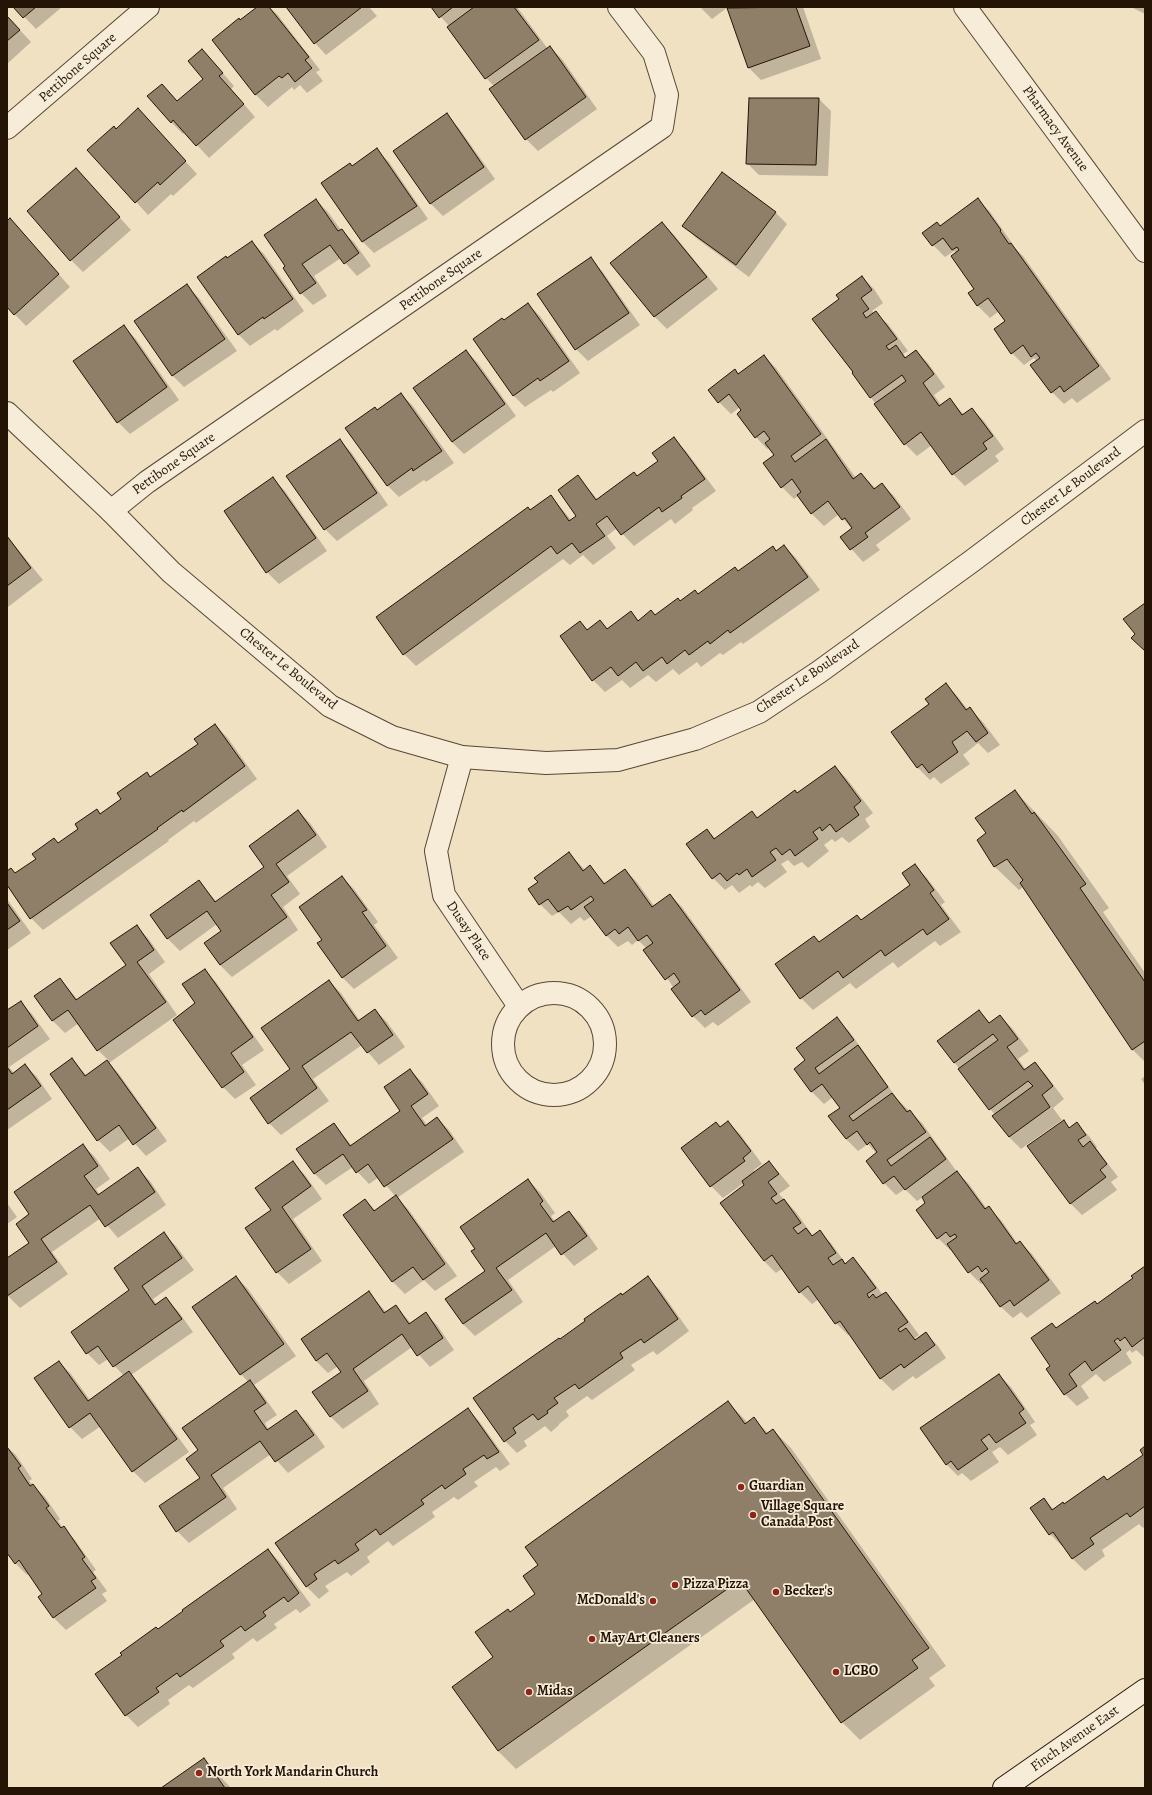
<!DOCTYPE html>
<html>
<head>
<meta charset="utf-8">
<style>
  body { margin:0 }
  #map { position:relative; width:1152px; height:1795px; overflow:hidden; background:#f1e1c3; font-family:Alegreya,serif }
  canvas { display:block }
  .frame { position:absolute; inset:0; border:8px solid #241405; pointer-events:none }
</style>
</head>
<body>
<div id="map">
<canvas width="1152" height="1795"></canvas>
<div class="frame"></div>
</div>
<script>
const c = document.querySelector('canvas').getContext('2d');
c.lineJoin = 'round';
function fillPath(path, color) { c.fillStyle = color; c.fill(path, 'evenodd'); }
const shape = rows => new Path2D(rows.map(r => 'M' + r).join(''));
function strokePath(path, color, width, dash) { c.strokeStyle = color; c.lineWidth = width; c.lineCap = dash ? 'butt' : 'round'; c.setLineDash(dash || []); c.stroke(path); }
function label(font, color, halo, rows, align = 'center') {
  c.font = font + ' Alegreya,serif'; c.lineWidth = 3.5; c.setLineDash([]); c.textBaseline = 'middle'; c.strokeStyle = halo; c.fillStyle = color; for (const [text, x, y, turn = 0] of rows) {
    c.save(); c.translate(x, y); c.rotate((+turn || 0) * Math.PI / 180); c.textAlign = isNaN(turn) ? turn : align; if (halo) c.strokeText(text, 0, 0); c.fillText(text, 0, 0); c.restore();
  }
}
const shadow = shape([
  [15,7,62,7,36,29],
  [259,7,269,7,277,14,320,70,316,72,323,81,307,93,300,85,294,90,292,87,268,107,256,95,213,40],
  [287,7,369,7,377,16,326,55,315,43],
  [432,7,517,7,548,49,550,47,562,59,597,109,538,151,526,139,495,87,486,78,449,26],
  [700,7,728,7,712,19],
  [731,7,803,7,821,59,761,80,749,68,728,8],
  [1131,7,1145,7,1145,14],
  [7,16,31,42,7,64],
  [214,63,234,86,231,89,255,117,209,158,185,132,183,134,171,122,162,85,178,102,205,79],
  [819,99,831,111,828,176,759,175,747,163],
  [138,109,197,174,173,196,171,194,148,215,89,150,116,130],
  [446,115,458,127,495,179,443,216,431,204,394,151],
  [377,150,389,162,428,219,374,253,362,241,350,164,353,167],
  [76,169,131,230,83,272,71,260],
  [316,200,328,212,341,230,354,242,371,266,357,276,341,258,314,276,327,296,313,305,301,293,284,268],
  [978,200,990,212,1012,243,1011,244,1023,256,1111,379,1077,403,1072,398,1064,404,1052,392,1037,361,1034,358,1024,365,1012,353,995,330,1006,321,999,311,990,318,978,306,976,289,956,253,954,251,945,257,933,245,940,226],
  [775,212,787,224,749,277,696,238,684,226],
  [10,219,70,287,26,326,7,306,7,222],
  [662,223,674,235,718,289,667,329,655,317,611,263],
  [252,242,264,254,304,311,277,331,275,329,250,346,238,334,228,259],
  [590,259,602,271,640,325,588,361,576,349,539,294],
  [862,277,874,289,883,303,872,311,888,324,908,351,903,354,906,358,916,351,928,363,945,387,934,395,941,405,950,399,964,415,972,409,984,421,1004,449,995,456,999,461,965,486,953,474,932,445,917,456,905,444,853,373,854,372,840,300],
  [187,286,199,298,237,351,184,387,172,375],
  [528,304,540,316,580,373,553,392,551,390,525,407,513,395,504,321],
  [124,327,136,339,179,400,130,434,118,422],
  [466,351,478,363,516,416,464,454,452,442],
  [764,356,776,368,856,478,861,474,876,489,882,484,894,496,911,519,876,545,880,550,863,562,841,537,852,529,839,514,824,526,812,514,798,496,794,499,782,487,775,455,769,448,767,449,756,437,740,407,731,414,719,402,739,375],
  [401,394,413,406,454,463,426,482,424,480,399,497,387,485,377,411],
  [674,439,686,451,716,491,692,508,693,510,675,524,671,519,634,546,617,528,607,536,616,548,593,565,583,555,570,565,563,559,416,666,404,654,530,511,550,497,562,509,572,521,578,516,578,477,598,500,638,477,660,461],
  [339,440,351,452,388,505,337,541,325,529],
  [273,479,285,491,327,551,279,584,267,572],
  [7,536,43,580,8,607,7,606],
  [784,546,796,558,820,590,743,644,741,642,723,655,720,653,701,667,697,662,679,675,673,669,656,682,648,675,630,688,622,680,605,692,593,680,580,623,588,630,600,621,608,629,631,612,639,621,656,616,739,572,773,547,777,551],
  [946,685,958,697,968,710,970,709,982,721,1000,745,988,753,978,743,963,755,970,764,941,784,934,777,930,780,918,768,892,732,930,704],
  [215,725,227,737,257,779,196,823,194,821,168,840,169,841,43,930,31,918,7,884,7,873,11,869,16,874,79,829,96,810,101,814,122,799,147,773,151,777,199,744],
  [835,767,847,779,873,813,865,819,870,827,849,843,842,837,835,842,832,839,824,845,829,851,808,868,802,862,794,866,788,860,781,864,787,872,765,888,758,882,752,887,750,885,739,893,732,885,725,890,713,878,707,830,716,839,752,813,758,819,798,794],
  [1015,791,1058,836,1109,908,1103,912,1145,973,1145,1062,1132,1049,1023,887,1019,890,995,867,978,840,987,834],
  [298,811,310,823,327,847,287,876,300,894,283,907,298,930,232,977,220,965,222,931,217,924,180,951,168,939,151,915,199,882,217,902,266,867],
  [569,853,585,870,590,866,606,884,625,870,637,882,654,906,670,895,682,907,751,1002,718,1026,713,1022,705,1028,693,1016,647,949,638,940,632,945,628,941,618,947,606,935,592,916,584,921,580,917,571,924,559,912,552,916,540,904,539,882],
  [915,866,927,878,945,902,941,905,961,932,940,946,935,941,898,968,893,962,856,989,850,983,813,1010,801,998,776,964,814,937,820,943,861,920,911,885],
  [342,877,354,889,378,922,374,925,398,958,354,989,342,977,323,940],
  [7,899,31,933,7,950],
  [136,926,148,938,165,962,149,974,177,1015,109,1063,119,1074,167,1141,146,1156,130,1138,110,1152,98,1140,72,1059,87,1076,109,1061,98,1050,79,1023,65,1033,53,1021,36,997,60,979,78,1000,127,965],
  [204,970,216,982,264,1050,242,1065,256,1085,235,1099,223,1087,197,1004],
  [329,981,341,993,360,1021,375,1010,387,1022,405,1047,379,1065,362,1045,313,1079,329,1101,281,1135,269,1123],
  [20,1002,32,1014,50,1039,9,1067,14,1073,25,1065,37,1077,52,1099,7,1130,7,1012],
  [979,1011,990,1023,1000,1016,1012,1028,1029,1051,1018,1059,1026,1070,1035,1063,1046,1075,1064,1099,1053,1108,1062,1120,1021,1149,1009,1137,994,1116,995,1115,954,1062],
  [837,1019,849,1031,898,1100,922,1123,957,1172,969,1184,987,1209,989,1208,1001,1220,1018,1244,1020,1242,1032,1254,1061,1293,1027,1318,1021,1312,1013,1318,1001,1307,983,1282,981,1284,969,1272,952,1248,950,1250,938,1238,927,1203,923,1197,917,1201,905,1189,896,1195,884,1183,877,1154,868,1144,858,1151,846,1139,830,1117,842,1108,833,1097,824,1104,812,1092,795,1069,806,1060],
  [410,1070,422,1082,439,1106,422,1118,427,1125,437,1118,449,1130,464,1152,397,1198,408,1209,457,1276,435,1291,424,1280,405,1294,393,1282,344,1215,365,1200,376,1211,396,1197,379,1177,369,1184,353,1167,326,1185,314,1173,334,1124,352,1146,401,1111],
  [1145,1076,1145,1085,1141,1079],
  [1063,1121,1070,1128,1077,1124,1089,1136,1097,1147,1096,1148,1118,1177,1111,1182,1117,1190,1082,1215,1070,1203],
  [728,1122,740,1134,762,1164,754,1170,755,1173,769,1163,781,1175,790,1186,779,1194,796,1212,813,1236,819,1231,831,1243,846,1264,853,1259,865,1271,883,1295,885,1293,897,1305,919,1335,915,1338,917,1340,926,1334,938,1346,946,1358,916,1379,913,1376,893,1391,881,1379,850,1334,848,1335,836,1323,819,1299,812,1304,800,1292,783,1268,776,1273,764,1261,746,1185,744,1183,723,1198,711,1186,720,1128],
  [83,1145,95,1157,110,1179,96,1189,100,1195,138,1169,150,1181,166,1205,118,1238,101,1218,52,1252,68,1274,20,1308,7,1295,7,1260,31,1243,31,1215],
  [293,1163,305,1175,322,1199,293,1219,322,1261,289,1284,277,1272,246,1228,272,1211],
  [528,1180,540,1192,555,1213,551,1216,555,1222,569,1212,581,1224,598,1249,574,1266,556,1246,508,1280,523,1302,475,1336,463,1324,486,1271,476,1249],
  [7,1203,17,1217,7,1224],
  [164,1234,176,1246,194,1270,153,1299,157,1305,166,1299,178,1311,193,1332,131,1375,141,1385,189,1452,145,1483,133,1471,101,1426,82,1439,70,1427,59,1362,71,1374,90,1400,124,1376,108,1359,99,1365,87,1353,72,1332,131,1291],
  [1145,1267,1145,1358,1136,1350,1132,1353,1130,1350,1126,1353,1132,1363,1104,1382,1096,1374,1081,1386,1089,1398,1077,1406,1065,1394,1052,1366,1057,1329,1097,1305,1134,1278],
  [236,1277,248,1289,296,1356,254,1385,262,1394,277,1415,265,1423,269,1430,296,1411,308,1423,325,1447,288,1473,271,1454,223,1488,237,1509,189,1543,177,1531,201,1478,199,1451,249,1383,241,1374],
  [648,1278,660,1290,689,1331,657,1355,653,1351,631,1365,635,1370,592,1400,587,1396,566,1411,569,1416,559,1424,559,1425,551,1432,545,1426,524,1441,527,1446,517,1453,505,1441,560,1340],
  [369,1293,387,1313,396,1307,411,1323,425,1313,437,1325,454,1350,430,1367,412,1347,364,1381,379,1404,343,1429,331,1417,313,1392,342,1373,338,1366,328,1373,316,1361],
  [999,1375,1011,1387,1035,1422,1030,1425,1037,1435,1008,1455,1000,1447,992,1452,999,1462,971,1481,962,1473,958,1476,946,1464],
  [728,1402,748,1423,754,1419,768,1433,773,1430,791,1448,946,1666,929,1678,935,1686,860,1740,842,1722,755,1599,516,1769,498,1751,495,1657,510,1613,537,1594,539,1566],
  [467,1409,479,1421,510,1464,500,1471,496,1467,474,1482,478,1486,458,1500,454,1497,432,1512,435,1517,393,1546,388,1541,367,1557,370,1562,351,1576,347,1572,325,1586,329,1591,319,1599,307,1587,276,1544],
  [7,1447,16,1455,32,1479,29,1481,45,1497,60,1519,58,1521,63,1528,75,1540,96,1570,93,1572,107,1591,102,1594,107,1601,66,1630,54,1618,39,1597,44,1594,29,1573,27,1575,15,1563,7,1551],
  [1145,1447,1145,1526,1143,1528,1139,1524,1102,1550,1105,1556,1085,1571,1073,1559,1063,1545,1062,1546,1050,1534,1044,1499,1054,1510,1064,1505,1108,1481,1144,1455],
  [268,1550,280,1562,311,1605,300,1613,296,1609,274,1624,277,1628,257,1642,253,1638,232,1654,235,1658,193,1688,189,1685,168,1700,170,1704,138,1727,126,1715,158,1630],
  [204,1759,231,1788,163,1788]
]);
const building = shape([
  [13,7,36,7,23,18,13,7],
  [257,7,269,7,309,57,305,60,312,68,295,82,288,73,282,78,279,76,255,95,212,40,239,18,240,20,257,7],
  [286,7,362,7,314,44,286,7],
  [431,7,453,7,439,18,431,7],
  [474,7,514,7,539,40,485,79,447,27,474,7],
  [796,7,810,46,748,68,727,8,796,7],
  [7,16,20,30,7,41,7,16],
  [550,46,586,97,525,140,489,89,550,46],
  [202,49,223,73,219,76,244,104,196,146,173,120,171,123,147,96,162,84,177,101,203,79,188,61,202,49],
  [749,98,819,98,816,165,746,164,749,98],
  [138,108,186,161,160,185,158,182,135,203,87,150,114,126,116,129,138,108],
  [447,113,484,167,430,204,393,151,447,113],
  [377,148,417,206,362,242,321,183,350,163,352,166,377,148],
  [76,168,120,217,70,261,27,211,76,168],
  [722,172,776,212,736,265,682,226,722,172],
  [978,198,1001,230,1000,231,1009,244,1011,243,1099,366,1064,392,1060,386,1051,393,1030,365,1040,358,1036,353,1031,357,1023,345,1011,354,994,329,1005,321,988,298,977,306,968,293,974,289,951,256,959,250,957,247,952,250,943,238,932,246,922,233,937,222,940,226,978,198],
  [316,199,338,231,342,229,359,253,344,264,330,245,302,264,316,283,300,294,283,268,285,266,264,235,316,199],
  [10,218,59,274,14,315,7,307,7,221,10,218],
  [662,222,707,277,654,317,610,263,662,222],
  [252,241,293,299,264,319,263,317,238,335,197,277,226,256,227,258,252,241],
  [591,257,629,313,575,350,537,294,591,257],
  [862,276,872,290,861,298,869,309,863,313,866,318,876,311,897,339,886,346,889,350,896,345,905,358,916,350,934,374,923,383,939,406,950,398,962,415,972,408,993,436,983,443,987,449,952,475,921,432,904,445,874,404,906,381,902,375,870,398,852,373,853,372,812,319,839,299,836,295,862,276],
  [187,284,225,339,172,376,134,321,187,284],
  [528,303,569,361,540,381,538,378,513,396,473,339,502,318,504,320,528,303],
  [124,325,167,387,117,423,73,361,124,325],
  [466,350,505,404,452,442,413,388,466,350],
  [764,355,821,434,791,456,795,462,826,439,853,479,861,473,874,489,882,483,900,507,865,533,868,537,850,550,840,537,852,528,845,518,842,520,828,501,811,514,797,495,801,492,792,479,781,488,763,463,774,455,765,443,770,439,764,431,755,438,737,414,741,410,729,394,718,403,708,390,735,369,738,374,764,355],
  [401,393,442,451,413,471,412,468,387,486,345,428,375,407,377,410,401,393],
  [674,437,705,479,681,496,682,498,662,512,659,507,621,535,607,516,596,524,605,536,580,553,572,543,557,554,551,546,403,655,376,617,528,507,530,510,551,495,569,521,576,516,558,490,578,475,596,500,634,472,637,476,658,461,652,453,674,437],
  [340,439,377,493,324,530,286,476,340,439],
  [273,477,316,538,266,573,224,511,273,477],
  [7,536,31,568,7,586,7,536],
  [784,545,808,577,730,633,728,630,710,644,708,641,689,655,685,650,667,664,662,657,643,671,636,662,618,676,611,667,592,681,560,636,580,621,587,630,600,620,607,629,631,611,638,621,651,610,655,615,678,598,680,601,695,590,698,594,735,567,738,571,773,546,776,551,784,545],
  [1145,603,1145,651,1131,638,1135,634,1123,619,1145,603],
  [946,683,966,710,970,707,988,733,976,742,967,731,952,742,958,752,929,773,922,764,917,768,891,732,929,704,925,699,946,683],
  [215,724,245,766,183,812,182,810,157,828,158,829,30,919,7,885,7,871,11,868,15,873,36,859,32,854,54,838,58,843,78,829,75,824,97,809,100,814,121,799,117,793,147,772,150,777,198,744,194,739,215,724],
  [835,766,861,801,854,807,859,815,836,832,830,824,822,831,820,827,813,832,818,839,795,856,790,849,782,855,776,848,770,852,776,860,752,877,747,869,739,875,737,873,727,881,720,873,712,879,686,844,707,829,714,839,752,811,757,818,795,790,797,793,835,766],
  [1015,790,1032,814,1034,812,1086,884,1080,888,1145,982,1145,1041,1132,1050,1020,883,1023,880,1007,859,994,867,977,840,986,833,975,818,1015,790],
  [298,810,316,835,276,864,289,882,271,895,287,917,220,965,204,943,221,931,207,911,167,939,150,915,199,880,215,902,264,867,249,846,298,810],
  [569,852,583,871,590,865,604,884,625,869,652,907,670,894,740,990,705,1015,701,1010,692,1017,671,989,680,982,674,973,665,980,643,950,653,943,647,935,638,941,628,927,619,934,615,929,606,936,584,907,594,900,591,896,571,910,568,906,558,912,548,899,539,905,528,889,538,882,534,878,569,852],
  [915,864,934,890,930,893,949,919,927,935,923,929,885,956,881,950,843,978,838,971,800,999,775,964,814,936,819,942,857,915,861,920,899,893,910,885,902,873,915,864],
  [342,876,367,910,362,912,386,946,342,978,317,943,322,940,299,907,342,876],
  [7,903,20,921,7,930,7,903],
  [137,925,154,950,137,962,166,1002,97,1051,68,1010,52,1021,34,996,60,978,76,1000,126,965,110,943,137,925],
  [205,969,253,1037,231,1053,244,1072,222,1088,173,1020,195,1003,182,984,205,969],
  [329,980,358,1021,375,1009,393,1035,367,1053,351,1032,302,1066,317,1088,268,1124,250,1098,290,1069,261,1028,329,980],
  [21,1001,38,1026,7,1048,7,1010,21,1001],
  [979,1010,989,1023,1000,1015,1018,1039,1007,1047,1024,1070,1035,1062,1053,1086,1042,1095,1050,1107,1009,1137,992,1116,1033,1086,1028,1081,989,1110,958,1069,998,1040,993,1034,954,1063,937,1041,979,1010],
  [837,1017,854,1040,815,1068,819,1074,858,1045,888,1087,849,1116,853,1121,892,1093,907,1112,910,1110,926,1132,887,1160,891,1166,930,1137,946,1159,905,1190,894,1176,883,1184,866,1161,877,1152,870,1142,867,1145,857,1131,846,1139,828,1116,840,1108,822,1084,811,1092,794,1069,805,1060,796,1048,837,1017],
  [72,1058,85,1076,107,1060,156,1128,133,1145,119,1125,97,1141,50,1074,72,1058],
  [25,1064,41,1086,7,1110,7,1067,12,1074,25,1064],
  [410,1069,428,1094,411,1106,425,1126,437,1117,453,1139,384,1187,368,1164,356,1173,343,1154,314,1174,296,1149,334,1123,350,1146,400,1111,384,1087,410,1069],
  [1064,1120,1069,1128,1077,1122,1086,1135,1078,1140,1083,1147,1090,1141,1107,1164,1100,1170,1106,1177,1070,1204,1027,1146,1064,1120],
  [728,1121,751,1151,743,1158,745,1161,710,1187,681,1148,716,1122,720,1127,728,1121],
  [83,1144,98,1166,84,1176,98,1195,138,1167,155,1192,105,1227,90,1205,41,1239,57,1262,7,1296,7,1258,29,1243,16,1224,29,1214,14,1192,83,1144],
  [293,1161,311,1186,282,1207,311,1249,276,1273,245,1228,271,1210,255,1188,293,1161],
  [769,1161,779,1174,768,1182,777,1194,771,1198,776,1204,784,1199,801,1223,793,1228,798,1234,806,1228,812,1236,820,1230,836,1253,828,1258,833,1265,842,1259,845,1264,853,1257,876,1288,867,1294,869,1298,873,1294,876,1298,886,1292,908,1322,898,1329,900,1332,906,1328,915,1340,926,1332,935,1345,904,1368,901,1364,880,1379,840,1321,835,1324,808,1286,799,1293,772,1255,764,1261,720,1203,744,1185,742,1181,769,1161],
  [957,1171,985,1209,989,1206,1016,1244,1020,1241,1049,1280,1014,1306,1010,1300,1000,1307,980,1279,989,1272,986,1268,982,1272,978,1266,968,1273,947,1244,957,1237,955,1234,950,1237,946,1232,937,1239,916,1210,925,1203,922,1197,957,1171],
  [528,1179,543,1201,540,1204,553,1222,569,1211,587,1236,561,1255,546,1233,496,1268,512,1290,463,1324,445,1299,485,1271,471,1251,475,1249,460,1227,528,1179],
  [396,1195,445,1264,423,1280,413,1267,392,1282,343,1215,365,1199,374,1211,396,1195],
  [164,1232,182,1258,142,1286,155,1305,166,1297,182,1319,113,1367,98,1346,86,1354,71,1332,129,1290,114,1268,164,1232],
  [1145,1266,1145,1337,1132,1347,1125,1337,1120,1341,1118,1338,1114,1341,1121,1350,1092,1371,1085,1361,1069,1374,1077,1386,1064,1395,1046,1369,1050,1366,1031,1338,1052,1323,1056,1328,1095,1301,1097,1304,1133,1278,1131,1276,1145,1266],
  [236,1276,284,1344,240,1375,192,1307,236,1276],
  [648,1276,678,1319,644,1343,641,1339,620,1353,623,1358,579,1389,575,1384,554,1398,558,1403,547,1411,548,1413,538,1420,533,1414,513,1428,516,1433,504,1442,473,1398,559,1338,560,1339,585,1321,584,1319,621,1293,622,1295,648,1276],
  [369,1291,384,1313,396,1305,409,1324,426,1312,443,1338,417,1356,402,1334,353,1369,368,1391,330,1417,312,1392,341,1372,327,1353,316,1361,301,1339,369,1291],
  [59,1361,88,1401,129,1371,177,1439,132,1472,90,1413,69,1428,34,1378,59,1361],
  [999,1374,1024,1409,1019,1413,1026,1423,996,1443,989,1434,981,1440,988,1449,958,1470,951,1461,946,1465,920,1428,999,1374],
  [250,1380,266,1403,254,1411,267,1430,296,1410,314,1435,275,1462,260,1441,211,1475,226,1497,176,1532,159,1506,200,1478,186,1459,198,1450,182,1428,250,1380],
  [728,1401,745,1424,754,1417,766,1434,773,1429,929,1648,912,1660,918,1668,841,1723,740,1580,498,1751,452,1687,493,1657,475,1632,508,1609,510,1612,535,1594,523,1576,538,1565,525,1547,728,1401],
  [468,1408,499,1452,487,1459,484,1455,463,1469,466,1474,445,1489,442,1485,421,1500,424,1504,380,1535,376,1529,355,1544,359,1550,338,1564,335,1560,314,1574,317,1579,306,1587,275,1543,468,1408],
  [1145,1446,1145,1506,1130,1517,1127,1513,1090,1538,1094,1544,1072,1559,1053,1532,1049,1535,1030,1508,1044,1498,1052,1510,1063,1502,1064,1504,1104,1476,1107,1480,1143,1455,1140,1450,1145,1446],
  [7,1447,21,1466,18,1468,30,1486,33,1484,49,1506,46,1508,61,1528,64,1526,85,1557,82,1559,96,1578,91,1581,96,1588,53,1618,38,1597,42,1594,19,1560,15,1564,7,1553,7,1447],
  [268,1549,299,1593,288,1602,284,1597,263,1612,266,1616,245,1631,241,1626,220,1641,224,1646,180,1677,177,1673,156,1688,159,1692,125,1716,95,1674,122,1655,120,1653,156,1627,158,1629,183,1611,182,1610,268,1549],
  [204,1758,225,1788,161,1788,204,1758]
]);
const minor = shape([
  [7,128,148,7],
  [111,511,147,482,662,127,667,95,654,53,619,7],
  [462,757,436,851,444,895,519,1006],
  '503 1044a51 51 0 1 1 102 0a51 51 0 1 1-102 0Z'
]);
const tertiary = shape([
  [965,7,1145,251],
  [7,413,111,511,171,572,330,706,392,737,462,757,546,763,618,760,695,739,759,712,819,672,972,561,1145,431]
]);
const secondary = shape([
  [1004,1788,1145,1690]
]);
const markers = [
  [741,1487,4,"#8f2418"],
  [753,1515,4,"#8f2418"],
  [675,1585,4,"#8f2418"],
  [776,1592,4,"#8f2418"],
  [653,1601,4,"#8f2418"],
  [592,1639,4,"#8f2418"],
  [836,1672,4,"#8f2418"],
  [529,1692,4,"#8f2418"],
  [199,1773,4,"#8f2418"]
];
const streetNames = [
  ["Pettibone Square",78,68,-41],
  ["Pharmacy Avenue",1055,129,54],
  ["Pettibone Square",441,280,-35],
  ["Pettibone Square",174,464,-35],
  ["Chester Le Boulevard",1071,487,-37],
  ["Chester Le Boulevard",288,669,39],
  ["Chester Le Boulevard",808,677,-34],
  ["Dusay Place",468,931,56],
  ["Finch Avenue East",1075,1739,-35]
];
const poiNames = [
  ["Guardian",749,1487],
  ["Village Square",761,1507],
  ["Canada Post",761,1523],
  ["Pizza Pizza",683,1585],
  ["Becker's",784,1592],
  ["McDonald's",645,1601,"right"],
  ["May Art Cleaners",600,1639],
  ["LCBO",844,1672],
  ["Midas",537,1692],
  ["North York Mandarin Church",207,1773]
];
fillPath(shadow, '#0003');
fillPath(building, '#8f7f68');
strokePath(building, '#241405', 1);
strokePath(minor, '#574734', 24);
strokePath(tertiary, '#574734', 24);
strokePath(secondary, '#241405', 24);
strokePath(minor, '#f6ecd8', 22);
strokePath(tertiary, '#f6ecd8', 22);
strokePath(secondary, '#f6ecd8', 22);
for (const [x, y, r, color] of markers) { const dot = new Path2D(); dot.arc(x, y, r, 0, 2 * Math.PI); c.fillStyle = color; c.fill(dot); strokePath(dot, '#f6ecd8', 1.5); }
label('14px', '#241405', '#f6ecd8', streetNames);
label('bold 14px', '#241405', '#f6ecd8', poiNames, 'left');
</script>
</body>
</html>
